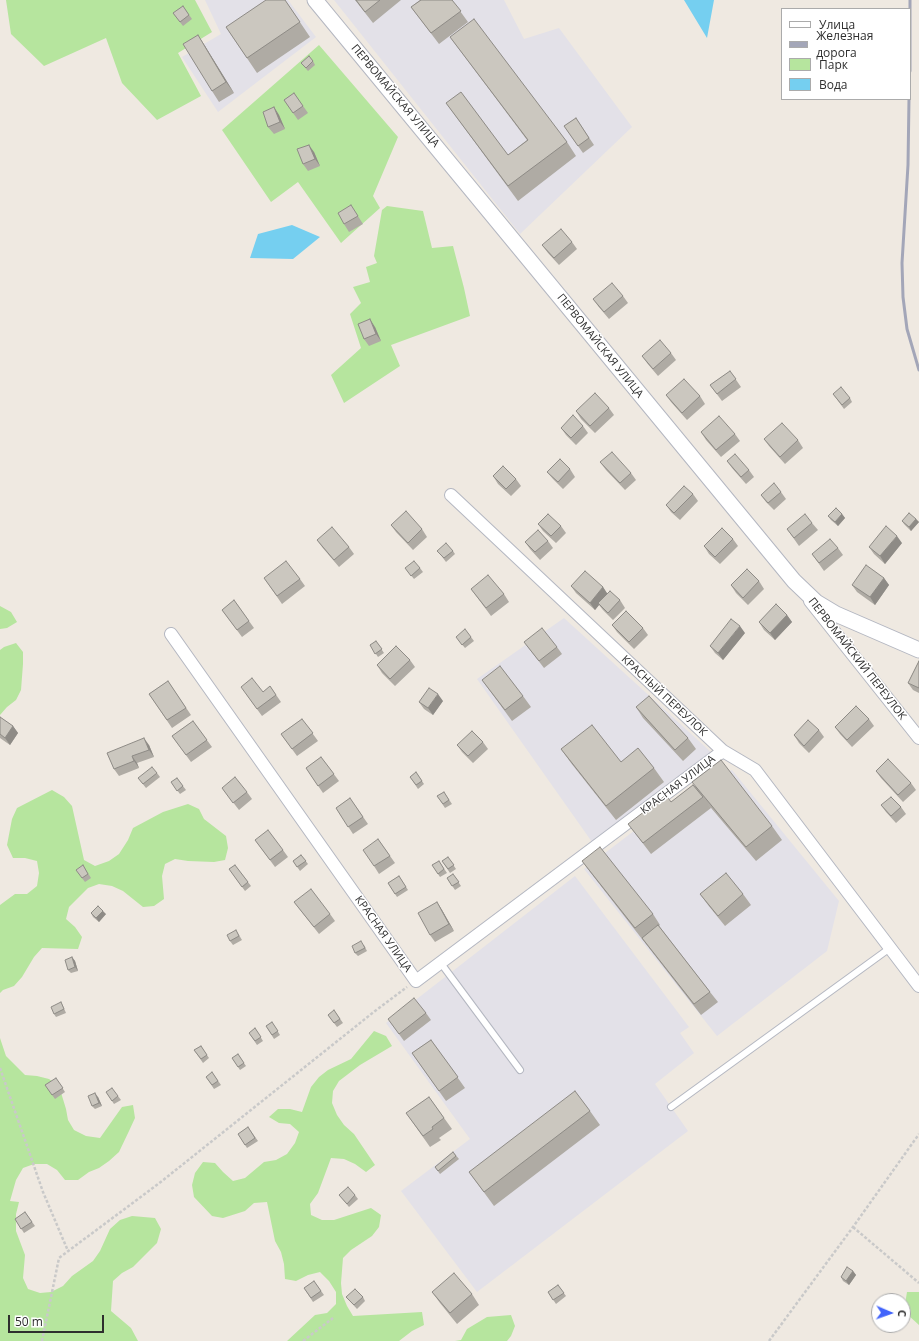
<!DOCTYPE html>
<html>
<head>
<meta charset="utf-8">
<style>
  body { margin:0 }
  #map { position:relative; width:919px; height:1341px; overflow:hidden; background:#efe9e1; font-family:"Open Sans",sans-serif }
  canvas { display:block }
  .legend { position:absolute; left:781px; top:8px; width:130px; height:92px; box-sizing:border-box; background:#fff; border:1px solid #ababab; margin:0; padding:5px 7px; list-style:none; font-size:12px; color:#2e2e2e }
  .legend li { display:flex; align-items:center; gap:8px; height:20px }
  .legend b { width:20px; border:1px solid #ababab }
  .north { position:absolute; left:871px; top:1293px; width:40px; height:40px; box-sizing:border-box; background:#fff; border:1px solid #ababab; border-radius:50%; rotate:92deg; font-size:11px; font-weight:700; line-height:16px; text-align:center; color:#2e2e2e }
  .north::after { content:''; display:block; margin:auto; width:14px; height:18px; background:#4264fb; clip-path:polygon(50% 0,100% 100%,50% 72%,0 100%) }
  .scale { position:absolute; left:8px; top:1315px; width:96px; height:18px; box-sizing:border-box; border:2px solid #2e2e2e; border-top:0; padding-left:5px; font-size:12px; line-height:14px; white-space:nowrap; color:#2e2e2e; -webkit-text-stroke:3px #fff; paint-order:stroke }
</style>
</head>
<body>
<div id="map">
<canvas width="919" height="1341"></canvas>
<ul class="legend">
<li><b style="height:5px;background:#fff"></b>Улица</li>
<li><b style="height:5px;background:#a3a6b8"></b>Железная дорога</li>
<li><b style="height:11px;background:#b6e59e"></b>Парк</li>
<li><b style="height:11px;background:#75cff0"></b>Вода</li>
</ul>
<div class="north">С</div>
<div class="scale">50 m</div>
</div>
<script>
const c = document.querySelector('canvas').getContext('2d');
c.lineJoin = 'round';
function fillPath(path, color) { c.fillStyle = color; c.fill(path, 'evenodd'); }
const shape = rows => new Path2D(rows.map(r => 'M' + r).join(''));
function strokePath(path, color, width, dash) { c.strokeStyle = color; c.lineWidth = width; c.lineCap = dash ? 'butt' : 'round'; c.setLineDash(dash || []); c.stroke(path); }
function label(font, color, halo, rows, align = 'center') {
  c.font = font + ' "Open Sans",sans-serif'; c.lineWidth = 3; c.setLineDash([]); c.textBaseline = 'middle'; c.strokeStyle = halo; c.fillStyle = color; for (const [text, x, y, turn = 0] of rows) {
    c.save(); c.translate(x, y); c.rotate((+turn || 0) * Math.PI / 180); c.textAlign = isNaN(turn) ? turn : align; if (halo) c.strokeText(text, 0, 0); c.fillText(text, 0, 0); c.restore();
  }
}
const industrial = shape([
  [205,0,288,0,316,37,218,112,182,57,221,34],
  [334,0,504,0,524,39,559,28,632,127,520,234],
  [564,618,712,753,592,842,477,679],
  [732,770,839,901,827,951,717,1036,584,869,693,786],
  [575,876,689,1027,680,1033,694,1053,655,1084,688,1131,477,1292,401,1191,470,1139,386,1023]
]);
const green = shape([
  [6,0,195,0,212,32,178,53,201,96,157,120,122,83,106,38,44,66,11,34],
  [319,45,398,137,373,196,380,208,341,243,298,182,271,202,222,130],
  [387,206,423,211,432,248,453,246,464,288,470,316,391,345,400,366,344,403,331,375,361,348,350,314,361,303,353,287,370,282,366,267,377,263,374,256,382,210],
  [0,606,11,612,17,622,7,628,0,629],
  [16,643,23,652,23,664,21,690,16,700,7,707,0,715,0,650,4,647],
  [52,790,64,797,72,806,84,860,95,866,109,861,119,854,128,840,133,828,163,812,188,804,199,809,204,819,226,836,228,848,225,860,214,862,188,861,175,859,165,864,162,876,164,899,154,906,143,907,123,891,112,886,99,884,88,888,69,907,66,919,75,927,82,937,78,949,42,948,34,957,22,977,14,986,3,990,0,993,0,905,15,894,27,894,37,886,39,873,37,861,25,858,13,858,7,845,12,819,17,808],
  [374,1031,386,1036,392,1046,360,1065,339,1081,333,1091,332,1103,337,1115,344,1125,354,1134,375,1165,366,1172,355,1164,344,1159,331,1158,318,1193,310,1204,311,1215,322,1220,334,1220,371,1208,381,1215,379,1227,372,1236,351,1250,343,1258,341,1283,342,1294,347,1306,353,1316,422,1312,424,1325,412,1331,399,1341,287,1341,315,1315,327,1313,336,1304,336,1292,329,1281,320,1272,308,1275,296,1281,285,1279,284,1264,281,1252,275,1241,267,1202,254,1203,245,1211,223,1218,212,1216,194,1197,192,1185,195,1173,203,1162,215,1163,223,1172,233,1181,245,1178,264,1162,276,1160,287,1154,295,1143,299,1132,290,1124,279,1123,269,1117,278,1109,290,1109,302,1112,311,1087,319,1077,328,1070,351,1059],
  [0,1038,6,1056,25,1075,37,1076,49,1079,59,1086,66,1109,68,1120,74,1130,86,1136,100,1138,122,1107,133,1105,135,1118,129,1131,119,1152,109,1161,99,1168,89,1172,78,1180,65,1180,57,1170,47,1164,34,1164,23,1168,16,1180,10,1201,19,1202,16,1214,16,1231,25,1255,23,1278,28,1289,40,1293,51,1292,63,1286,72,1276,93,1261,100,1251,110,1229,120,1220,132,1216,155,1218,161,1229,157,1243,133,1267,122,1273,113,1281,111,1311,131,1328,138,1341,0,1341],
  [907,1292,919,1292,919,1325,908,1315,905,1304],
  [511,1315,515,1326,511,1336,507,1341,455,1341,461,1340,467,1329,487,1317]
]);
const water = shape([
  [684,0,714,0,707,38],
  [292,225,320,237,293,259,250,258,258,234]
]);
const path = shape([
  [0,1068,43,1192,68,1251],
  [853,1227,919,1283],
  [42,1341,59,1258,162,1181,375,1011,407,987],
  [303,1341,333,1318],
  [769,1341,853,1227,919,1134]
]);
const service = shape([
  [440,962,520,1070],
  [671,1107,890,948]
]);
const minor = shape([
  [451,495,723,751,755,770,919,986],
  [810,601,919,738],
  [171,634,416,981,723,751]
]);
const tertiary = shape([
  [315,0,794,581,816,602,836,614,919,650]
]);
const rail = shape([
  [910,71,910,0],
  [909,99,908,165,902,263,903,297,907,329,919,370]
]);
const wall = shape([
  [285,0,310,37,257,73,226,27],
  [355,0,401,0,373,23],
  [420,0,452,0,468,22,439,44,411,7],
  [183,6,192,19,183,26,173,13],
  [198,35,205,46,234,93,219,102,212,91],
  [450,37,567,142,576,156,518,201,446,103,508,155,527,140],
  [313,61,315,65,308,71,301,63],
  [294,93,308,113,298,120,284,100],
  [274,107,279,115,285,129,274,134,268,127],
  [576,118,594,145,583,153,564,126],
  [314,152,320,166,308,171,303,164],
  [356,213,363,224,349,232,344,224],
  [572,242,577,249,559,265,548,253,542,245],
  [623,296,628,303,609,319,598,306,593,299],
  [375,327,381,341,369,346,364,339],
  [671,353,676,360,658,376,647,363,642,356],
  [730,371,741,387,722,401,710,385],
  [833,394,850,398,852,402,844,409],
  [666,395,700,396,705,404,687,420,671,402],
  [609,408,614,415,595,433,581,419,576,411],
  [583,426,588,433,576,445,566,435,561,428],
  [701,432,735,434,740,441,721,457,706,440],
  [764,439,798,440,803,448,785,464,769,446],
  [727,461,749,470,754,477,746,484,732,468],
  [600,462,631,473,636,480,625,490,606,470],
  [570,469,575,477,563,489,553,479,547,472],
  [493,476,516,479,521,486,511,496,498,484],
  [781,492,786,499,774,510,766,502,761,495],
  [693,494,698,501,680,520,671,512,666,505],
  [842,514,845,518,838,526,831,520,828,516],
  [916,519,919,522,911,531,904,524,902,521],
  [812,523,818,530,799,546,787,529],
  [538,524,561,526,566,533,556,543,543,531],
  [391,525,422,529,427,537,413,550,396,532],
  [733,539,738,546,720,564,709,554,704,546],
  [317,540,349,547,354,554,339,567,322,547],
  [548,541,553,548,540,560,530,549,525,542],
  [902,543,885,564,874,554,869,547],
  [838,548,843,555,824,571,812,554],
  [453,551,455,554,446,562,440,554],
  [405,568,420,568,423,572,414,579],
  [264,578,300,579,305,586,282,604],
  [884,578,889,585,875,605,857,592,852,585],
  [759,581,764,589,748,605,736,593,731,585],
  [571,586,603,587,607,593,620,600,625,608,613,620,603,610,599,605,595,610,576,593],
  [471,589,504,594,509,602,491,616],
  [234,600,254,628,242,637,222,610],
  [787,615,792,622,775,640,764,630,759,622],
  [612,625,643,628,648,635,634,649,617,632],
  [745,633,723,660,715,653,710,646],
  [471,637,474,641,465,648,459,641],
  [376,641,384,653,378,657,370,645],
  [524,642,557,647,562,654,544,668],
  [410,660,415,667,395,686,382,673,377,665],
  [919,661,919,693,913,690,908,683],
  [482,680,523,696,531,707,512,721],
  [168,681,191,715,172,728,149,694],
  [270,686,281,702,262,716,246,694,263,692],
  [443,701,433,715,424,709,419,702],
  [636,707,688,738,696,749,683,761,643,718],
  [0,717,13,726,18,733,10,745,0,738],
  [302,719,318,741,297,756,281,734],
  [869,719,874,726,852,747,840,734,835,727],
  [193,721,212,747,191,762,172,736],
  [819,730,824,737,809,753,799,743,794,735],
  [483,742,488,749,473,763,462,752,457,745],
  [149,745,154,757,137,763,139,768,119,776,114,769,107,753],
  [561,749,621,762,654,768,664,782,616,820,571,763],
  [321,757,339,781,323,793,306,768],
  [876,771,911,783,916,790,903,802,881,778],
  [416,772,424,784,418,789,410,777],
  [157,773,160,777,146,788,138,778],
  [177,778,186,790,180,794,171,782],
  [693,785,772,826,782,840,756,861,706,802,711,808,651,854,628,824,671,802],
  [222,788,247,792,252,799,239,810],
  [444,792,452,804,445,808,437,796],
  [350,798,368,824,353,834,336,808],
  [881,805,901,807,906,814,896,823,886,812],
  [378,839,395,863,379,874,374,866],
  [255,840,283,850,288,857,275,867],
  [301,855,308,864,300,871,293,861],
  [448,857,456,869,450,873,442,861],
  [439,861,447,873,440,877,432,865],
  [582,861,653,914,660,925,659,926,710,992,718,1002,701,1015,590,872],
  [83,865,91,878,85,882,82,878],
  [235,865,251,886,245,891,229,869],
  [453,874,461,886,455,890,447,878],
  [399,876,408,890,397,897,388,883],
  [700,894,743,894,751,905,725,926,708,905],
  [294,902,330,914,335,921,319,934],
  [437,902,442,910,454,931,435,942,430,935],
  [91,913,106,914,99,922,93,917],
  [236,930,242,940,233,945,230,941],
  [364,945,367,951,358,956,355,953],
  [72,957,75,961,78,971,71,973,68,970],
  [61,1002,63,1006,66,1013,56,1017,54,1014],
  [334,1010,343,1023,337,1027,328,1015],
  [426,1013,431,1020,404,1041,388,1019],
  [272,1022,280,1035,274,1039,266,1026],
  [255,1028,263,1041,257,1045,249,1033],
  [431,1040,465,1088,446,1101,412,1053],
  [201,1046,209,1058,203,1063,194,1050],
  [238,1054,246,1066,240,1070,232,1058],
  [212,1072,221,1085,214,1089,206,1077],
  [56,1078,65,1092,55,1099,45,1085],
  [106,1092,118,1096,121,1100,114,1104],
  [98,1097,102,1106,95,1109,92,1106],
  [429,1097,452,1129,439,1138,441,1140,430,1147,406,1113],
  [590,1111,600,1125,494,1206,469,1172],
  [248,1127,258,1141,247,1148,238,1134],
  [453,1152,459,1159,440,1174,435,1167],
  [339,1195,355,1195,358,1199,349,1207],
  [25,1212,35,1226,24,1233,15,1219],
  [853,1271,856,1275,849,1285,843,1281,841,1277],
  [314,1281,324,1295,313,1302,304,1288],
  [558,1285,566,1296,556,1304,548,1292],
  [432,1292,472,1294,479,1305,457,1324,440,1303],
  [346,1297,363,1297,365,1301,357,1309]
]);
const shadedWall = shape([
  [198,35,205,46,234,93,226,82],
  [274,107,279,115,285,129,280,122],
  [309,145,314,152,320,166,315,159],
  [370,319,375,327,381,341,376,334],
  [842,514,845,518,838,526,835,522],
  [916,519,919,522,911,531,909,527],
  [897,536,902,543,885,564,880,556],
  [884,578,889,585,875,605,870,597],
  [603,587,608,595,598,603,599,605,595,610,590,603],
  [787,615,792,622,775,640,770,633],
  [740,626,745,633,723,660,718,653],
  [438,694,443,701,433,715,428,708],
  [13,726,18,733,10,745,5,738],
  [144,738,149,745,154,757,149,750],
  [132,756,137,763,139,768,134,761],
  [437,902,442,910,454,931,449,924],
  [103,911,106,914,99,922,96,918],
  [72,957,75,961,78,971,75,967],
  [95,1093,98,1097,102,1106,99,1103],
  [853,1271,856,1275,849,1285,846,1281]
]);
const building = shape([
  [266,0,285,0,300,22,247,58,226,27,266,0],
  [356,0,380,0,365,12,356,0],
  [421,0,452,0,461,11,431,33,411,7,421,0],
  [183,6,189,15,180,22,173,13,183,6],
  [474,19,567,142,508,186,446,103,461,92,508,155,528,140,450,37,474,19],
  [198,35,226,82,212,91,183,44,198,35],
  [309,56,313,61,306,68,301,63,309,56],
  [294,93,303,106,293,113,284,100,294,93],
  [274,107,280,122,268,127,263,112,274,107],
  [576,118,589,138,578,146,564,126,576,118],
  [309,145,315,159,303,164,297,149,309,145],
  [351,205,358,216,344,224,338,213,351,205],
  [561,229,572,242,554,258,542,245,561,229],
  [612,283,623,296,604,312,593,299,612,283],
  [370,319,376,334,364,339,358,324,370,319],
  [660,340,671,353,653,369,642,356,660,340],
  [730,371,736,379,717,394,710,385,730,371],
  [684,379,700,396,682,413,666,395,684,379],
  [841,387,850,398,842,405,833,394,841,387],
  [595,393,609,408,590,426,576,411,595,393],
  [573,415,583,426,571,438,561,428,573,415],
  [719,416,735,434,716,450,701,432,719,416],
  [782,423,798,440,780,457,764,439,782,423],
  [612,452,631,473,620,483,600,462,612,452],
  [735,454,749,470,741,477,727,461,735,454],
  [560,459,570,469,558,482,547,472,560,459],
  [503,466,516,479,506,489,493,476,503,466],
  [774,483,781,492,768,503,761,495,774,483],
  [684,486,693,494,674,513,666,505,684,486],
  [836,508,842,514,835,522,828,516,836,508],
  [406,511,422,529,408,543,391,525,406,511],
  [909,513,916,519,909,527,902,521,909,513],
  [548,514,561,526,551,536,538,524,548,514],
  [805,514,812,523,794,538,787,529,805,514],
  [886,526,897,536,880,556,869,547,886,526],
  [332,527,349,547,334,560,317,540,332,527],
  [722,528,733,539,715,557,704,546,722,528],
  [538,530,548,541,535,552,525,542,538,530],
  [830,539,838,548,819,563,812,554,830,539],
  [446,543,453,551,444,558,437,551,446,543],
  [286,561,300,579,277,596,264,578,286,561],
  [414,561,420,568,411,576,405,568,414,561],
  [866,565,884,578,870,597,852,585,866,565],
  [747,569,759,581,743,598,731,585,747,569],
  [585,571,603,587,590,603,571,586,585,571],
  [488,575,504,594,486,608,471,589,488,575],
  [610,591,620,600,608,613,598,603,610,591],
  [234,600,249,621,237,630,222,610,234,600],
  [776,604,787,615,770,633,759,622,776,604],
  [626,611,643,628,629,642,612,625,626,611],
  [731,619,740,626,718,653,710,646,731,619],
  [542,628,557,647,539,661,524,642,542,628],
  [465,629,471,637,462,645,456,637,465,629],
  [376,641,382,649,375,654,370,645,376,641],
  [396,646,410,660,390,679,377,665,396,646],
  [919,661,919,688,908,683,919,661],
  [500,666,523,696,505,710,482,680,500,666],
  [252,678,263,692,270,686,276,695,257,709,241,687,252,678],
  [168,681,186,708,167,720,149,694,168,681],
  [429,688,438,694,428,708,419,702,429,688],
  [649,696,688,738,675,750,636,707,649,696],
  [856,706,869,719,847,740,835,727,856,706],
  [0,717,13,726,5,738,0,734,0,717],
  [302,719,313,733,292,749,281,734,302,719],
  [808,720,819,730,804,746,794,735,808,720],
  [193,721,207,740,186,755,172,736,193,721],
  [592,725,621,762,638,748,654,768,606,806,561,749,592,725],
  [472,731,483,742,468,756,457,745,472,731],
  [144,738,149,750,132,756,134,761,114,769,107,753,144,738],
  [321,757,334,774,318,786,306,768,321,757],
  [888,759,911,783,898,795,876,771,888,759],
  [721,760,772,826,746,847,692,782,721,760],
  [152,767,157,773,143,784,138,778,152,767],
  [416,772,422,781,416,785,410,777,416,772],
  [235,777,247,792,233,803,222,788,235,777],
  [177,778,183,786,177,791,171,782,177,778],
  [693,785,703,797,643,843,628,824,666,795,671,802,693,785],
  [444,792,449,800,443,804,437,796,444,792],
  [891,797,901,807,891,816,881,805,891,797],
  [350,798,363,817,348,827,336,808,350,798],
  [268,830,283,850,270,860,255,840,268,830],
  [378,839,390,856,374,866,363,850,378,839],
  [600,847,653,914,635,928,582,861,600,847],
  [301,855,306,861,297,867,293,861,301,855],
  [448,857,454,865,448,869,442,861,448,857],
  [439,861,444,869,438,874,432,865,439,861],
  [83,865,88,874,82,878,76,870,83,865],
  [235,865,248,882,242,887,229,869,235,865],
  [726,873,743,894,718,916,700,894,726,873],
  [453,874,459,882,452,886,447,878,453,874],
  [399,876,406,887,395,894,388,883,399,876],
  [311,889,330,914,314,927,294,902,311,889],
  [437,902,449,924,430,935,418,913,437,902],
  [98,906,103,911,96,918,91,913,98,906],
  [658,925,710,992,694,1004,642,938,658,925],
  [236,930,239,936,230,941,227,935,236,930],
  [361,941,365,948,355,953,352,946,361,941],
  [72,957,75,967,68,970,65,960,72,957],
  [414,998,426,1013,399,1034,388,1019,414,998],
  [61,1002,64,1009,54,1014,51,1007,61,1002],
  [334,1010,340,1019,334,1023,328,1015,334,1010],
  [272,1022,278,1031,272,1035,266,1026,272,1022],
  [255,1028,261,1037,255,1041,249,1033,255,1028],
  [431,1040,458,1077,439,1091,412,1053,431,1040],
  [201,1046,207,1055,201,1059,194,1050,201,1046],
  [238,1054,244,1063,238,1067,232,1058,238,1054],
  [212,1072,218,1081,212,1085,206,1077,212,1072],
  [56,1078,63,1088,52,1095,45,1085,56,1078],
  [112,1088,118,1096,112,1101,106,1092,112,1088],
  [575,1091,590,1111,484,1192,469,1172,575,1091],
  [95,1093,99,1103,92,1106,88,1096,95,1093],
  [429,1097,444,1118,432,1127,433,1129,423,1136,406,1113,429,1097],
  [248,1127,255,1138,245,1145,238,1134,248,1127],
  [453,1152,456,1156,438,1171,435,1167,453,1152],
  [348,1187,355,1195,347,1204,339,1195,348,1187],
  [25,1212,32,1222,21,1229,15,1219,25,1212],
  [847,1267,853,1271,846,1281,841,1277,847,1267],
  [454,1273,472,1294,450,1313,432,1292,454,1273],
  [314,1281,321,1291,311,1298,304,1288,314,1281],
  [558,1285,564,1293,553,1300,548,1292,558,1285],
  [355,1289,363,1297,354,1305,346,1297,355,1289]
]);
const streetNames = [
  ["ПЕРВОМАЙСКАЯ УЛИЦА",395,96,50],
  ["ПЕРВОМАЙСКАЯ УЛИЦА",600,346,51],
  ["ПЕРВОМАЙСКИЙ ПЕРЕУЛОК",857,659,52],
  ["КРАСНЫЙ ПЕРЕУЛОК",664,696,43],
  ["КРАСНАЯ УЛИЦА",678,785,-37],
  ["КРАСНАЯ УЛИЦА",383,934,55]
];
fillPath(industrial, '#e3e1e8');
fillPath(green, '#b6e59e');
fillPath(water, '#75cff0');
strokePath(service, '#b4b7c1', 8);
strokePath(minor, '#b4b7c1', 14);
strokePath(tertiary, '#b4b7c1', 17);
strokePath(path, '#c9c9c9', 2.5, [3, 2]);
strokePath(service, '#fff', 6);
strokePath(minor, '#fff', 12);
strokePath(tertiary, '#fff', 15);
strokePath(rail, '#a3a6b8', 3);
fillPath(wall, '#afaba4');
fillPath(shadedWall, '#8e8b86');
fillPath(building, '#cbc7bf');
strokePath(building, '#8e8b86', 1);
label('11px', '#2e2e2e', '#fff', streetNames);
</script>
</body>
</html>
